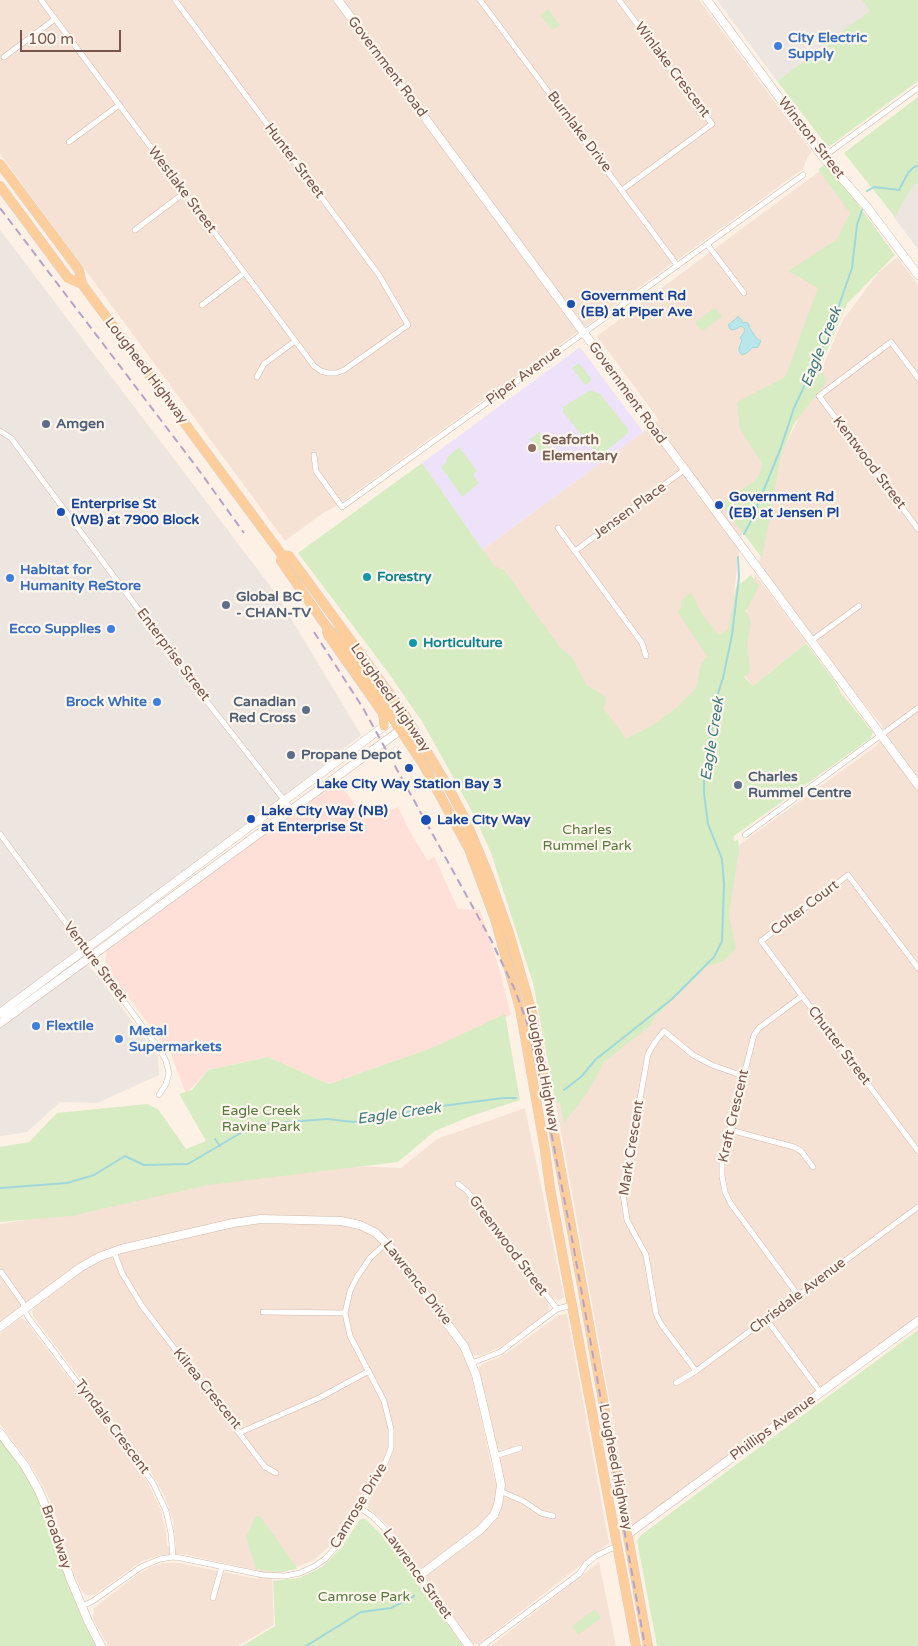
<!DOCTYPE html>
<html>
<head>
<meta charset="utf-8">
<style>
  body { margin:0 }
  #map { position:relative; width:918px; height:1646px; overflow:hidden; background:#fdf1e6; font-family:"Varela Round",sans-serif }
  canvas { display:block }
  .scale { position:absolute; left:20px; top:30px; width:101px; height:22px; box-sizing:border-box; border:2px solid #785449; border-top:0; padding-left:6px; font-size:15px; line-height:18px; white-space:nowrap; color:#785449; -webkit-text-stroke:4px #fff6ed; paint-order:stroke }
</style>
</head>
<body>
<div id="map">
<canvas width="918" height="1646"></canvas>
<div class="scale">100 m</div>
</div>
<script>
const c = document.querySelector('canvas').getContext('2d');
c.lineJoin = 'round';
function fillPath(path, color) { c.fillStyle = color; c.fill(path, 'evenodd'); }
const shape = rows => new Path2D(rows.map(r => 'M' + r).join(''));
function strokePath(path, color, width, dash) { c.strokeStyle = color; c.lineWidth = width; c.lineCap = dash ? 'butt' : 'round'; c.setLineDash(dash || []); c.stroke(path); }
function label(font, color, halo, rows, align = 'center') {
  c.font = font + ' "Varela Round",sans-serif'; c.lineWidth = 4.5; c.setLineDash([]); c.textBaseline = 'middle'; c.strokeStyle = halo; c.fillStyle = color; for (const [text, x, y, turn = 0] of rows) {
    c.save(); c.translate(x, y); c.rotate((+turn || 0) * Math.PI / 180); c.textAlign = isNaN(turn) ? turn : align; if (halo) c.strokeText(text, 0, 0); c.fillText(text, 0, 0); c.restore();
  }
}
const residential = shape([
  [0,0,699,0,812,152,807,158,803,169,338,505,323,513,285,541,0,154],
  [821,170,855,214,788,396,740,540,733,605,725,644,707,656,699,690,622,749,482,550,659,420,597,336],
  [897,257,918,285,918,1317,633,1531,556,1104,651,1021,702,972,721,943,735,848,876,746,883,737,882,725,857,696,814,636,753,686,739,669,737,657,755,574,804,639,808,631,759,564,781,454,809,398,843,320,878,273],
  [525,1108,564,1297,559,1301,554,1299,548,1304,549,1308,548,1312,502,1346,480,1356,473,1354,466,1359,473,1382,495,1482,504,1483,479,1368,482,1364,498,1358,514,1348,559,1315,567,1314,609,1543,479,1644,474,1644,471,1642,388,1526,368,1508,368,1503,388,1468,382,1461,336,1540,314,1560,272,1577,274,1625,238,1646,108,1646,93,1619,94,1608,138,1574,150,1567,163,1563,178,1563,258,1579,260,1571,182,1554,161,1555,142,1561,94,1595,86,1595,81,1590,74,1574,52,1505,45,1490,30,1464,0,1424,0,1333,19,1319,22,1318,26,1321,146,1480,161,1510,166,1534,167,1546,176,1547,173,1521,165,1497,149,1469,33,1316,32,1310,35,1307,32,1298,0,1322,0,1224,71,1213,211,1174,328,1165,401,1168,437,1139],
  [599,1562,616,1646,491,1646]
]);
const commercial = shape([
  [338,781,366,819,398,807,413,837,428,861,434,856,458,909,480,910,499,968,511,1015,434,1047,329,1084,268,1057,208,1070,186,1094,171,1054,107,969,105,964,106,953,107,950]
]);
const industrial = shape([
  [717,0,862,0,870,11,777,81],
  [915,184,918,184,918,249,893,216],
  [0,230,277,595,361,735,266,811,75,952,97,975,158,1056,159,1075,97,1103,60,1102,27,1132,0,1136]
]);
const education = shape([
  [580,347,643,432,482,550,422,463]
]);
const green = shape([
  [862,0,918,0,918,81,831,145,827,146,777,81,839,35,839,33,870,11],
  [548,9,560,25,552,30,540,15],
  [918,97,918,184,915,184,902,204,895,217,844,153],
  [828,163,895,255,847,304,820,368,827,381,794,424,781,455,762,558,721,504,757,479,763,465,740,429,737,402,785,377,818,288,788,271,837,239,850,213,818,169],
  [715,308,722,317,702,331,695,322],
  [579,363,592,380,585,385,572,368],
  [590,390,600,394,628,429,628,433,599,457,563,412,563,407],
  [539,432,551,447,542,454,530,439],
  [459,447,477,471,474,473,474,477,479,483,462,497,441,467,446,462,447,458],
  [422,463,494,566,504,570,559,646,573,659,586,685,606,697,604,709,626,739,653,725,678,706,696,688,701,664,707,656,677,611,681,608,681,601,691,592,702,614,719,635,728,629,736,587,751,575,759,586,746,611,751,621,747,645,750,671,744,677,753,686,806,643,834,680,841,693,873,732,871,738,734,836,734,842,738,839,739,850,729,915,736,948,724,961,705,967,702,972,655,1017,650,1026,604,1062,589,1090,564,1123,560,1102,556,1104,533,983,491,853,473,813,423,723,387,671,298,553],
  [505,1014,520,1100,471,1116,435,1131,398,1162,208,1185,71,1216,0,1222,0,1147,29,1142,57,1113,147,1104,158,1109,186,1149,206,1141,179,1094,192,1090,208,1070,268,1057,329,1084,434,1047],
  [918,1330,918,1646,657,1646,637,1541,641,1535],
  [0,1439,21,1467,36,1493,46,1516,71,1591,97,1646,0,1646],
  [260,1516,295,1565,297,1569,277,1572,256,1569,246,1537,255,1517],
  [360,1519,366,1519,390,1544,463,1646,242,1646,275,1626,273,1581,299,1578,322,1567,342,1547],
  [595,1609,601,1618,578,1635,572,1626]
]);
const water = shape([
  [738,317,741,319,743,323,746,322,749,324,749,327,757,339,761,341,758,347,752,348,748,352,743,355,739,352,739,348,742,340,740,338,745,331,744,328,741,326,736,329,731,330,728,325,738,317]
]);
const stream = shape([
  [867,191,874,187,899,190,908,173,914,167,918,166],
  [744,534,751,521,780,450,794,408,826,339,837,311,852,268,857,225,862,210],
  [564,1090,582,1076,595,1060,672,999,714,957,722,941,724,884,722,859,708,824,704,793,704,778,718,693,723,678,732,635,739,577,738,557],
  [215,1139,220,1146],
  [0,1188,67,1183,94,1175,125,1156,144,1165,188,1164,249,1128,263,1124,327,1119,354,1122,442,1106,503,1098,516,1098],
  [306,1646,361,1612,391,1608,414,1596]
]);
const street = shape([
  [41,0,314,366,321,371,328,373,336,373,344,370,408,325,379,275,175,0],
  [480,0,677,265],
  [619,0,712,124,622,190],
  [4,57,55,19],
  [69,142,119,105],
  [823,157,918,88],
  [135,230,184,193],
  [707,244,744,293],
  [202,305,244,273],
  [257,377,264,364,295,341],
  [918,378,891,342,819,396,918,529],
  [0,431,11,438,208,703,291,809],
  [314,455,316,471,342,507,803,175],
  [558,528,642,643,646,656],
  [575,551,684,470],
  [811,641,859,606],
  [0,834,160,1050,166,1061,169,1073,166,1084,159,1095],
  [745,835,918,708],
  [918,968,848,875,761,941,918,1151],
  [730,1130,794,1147,801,1151,813,1167],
  [458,1184,467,1191,557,1309],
  [114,1252,122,1273,142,1306,239,1433,319,1398,369,1371],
  [1,1272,23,1303,24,1309,28,1317,153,1483,166,1511,171,1533,173,1557],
  [798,1295,731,1204,725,1192,722,1176,722,1162,754,1035,759,1028,802,996],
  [263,1312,345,1313],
  [767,1320,821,1393],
  [472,1363,500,1352,557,1309,572,1305],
  [696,1371,661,1324,656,1314,646,1255,627,1220,623,1194,648,1054,655,1042,664,1031,693,1055,712,1065,743,1076],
  [676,1383,696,1371,918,1207],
  [239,1433,265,1467,276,1473],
  [495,1456,520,1448],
  [500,1491,523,1501,541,1513,553,1516],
  [360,1508,372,1516,385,1529,419,1576],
  [213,1598,222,1566],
  [82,1606,93,1601,141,1567,160,1559,173,1557,181,1558,263,1575,285,1576,300,1573,315,1566,325,1559,335,1548,384,1466,391,1448,391,1429,384,1401,350,1336,345,1313,350,1291,357,1277,370,1258,386,1243],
  [482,1646,579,1574,586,1564,596,1556,610,1549,617,1547]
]);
const secondary = shape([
  [338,0,918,785],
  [707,0,823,157,867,207,918,275],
  [0,1013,403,712],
  [0,1023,410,723],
  [0,1327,81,1267,99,1257,121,1249,233,1223,261,1219,341,1221,360,1225,376,1233,390,1247,464,1346,476,1375,495,1456,501,1485,498,1505,494,1515,480,1530,419,1576,469,1646],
  [0,1433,25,1466,39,1491,49,1515,70,1578,88,1621,101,1646],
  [628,1534,918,1321]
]);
const primary = shape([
  [0,164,79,270,82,284,282,555,289,556,403,712,447,785,466,821,488,874,509,933,532,1013,648,1646],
  [0,186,68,278,82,284],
  [282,555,281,561,326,626,341,642,423,764,469,849,495,919,520,1009,545,1150,550,1188,636,1646],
  [327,632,328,635,382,712,384,718,384,726]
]);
const rail = shape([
  [0,208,198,469,244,533],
  [314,632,363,708,491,940,515,990,527,1023,544,1096,573,1244,645,1646]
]);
const markers = [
  [778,46,5,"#3f7fe0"],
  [571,304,5,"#1a4fb4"],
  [46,424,5,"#5c6f8a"],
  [532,448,5,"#8d6e63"],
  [719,505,5,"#1a4fb4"],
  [61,512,5,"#1a4fb4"],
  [367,577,5,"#0f9aa8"],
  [10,578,5,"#3f7fe0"],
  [226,605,5,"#5c6f8a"],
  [111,629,5,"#3f7fe0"],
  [413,643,5,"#0f9aa8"],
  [157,702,5,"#3f7fe0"],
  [306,710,5,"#5c6f8a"],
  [291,755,5,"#5c6f8a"],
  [409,768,5,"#1a4fb4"],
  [738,785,5,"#5c6f8a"],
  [251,819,5,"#1a4fb4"],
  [426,820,6,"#1a4fb4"],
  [36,1026,5,"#3f7fe0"],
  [119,1039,5,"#3f7fe0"]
];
const shopNames = [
  ["City Electric",788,38],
  ["Supply",788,54],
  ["Habitat for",20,570],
  ["Humanity ReStore",20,586],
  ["Ecco Supplies",101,629,"right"],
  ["Brock White",147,702,"right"],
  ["Flextile",46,1026],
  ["Metal",129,1031],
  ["Supermarkets",129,1047]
];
const streetNames = [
  ["Government Road",387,67,53],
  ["Winlake Crescent",672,70,53],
  ["Burnlake Drive",579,132,53],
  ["Winston Street",811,138,52],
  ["Hunter Street",294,161,53],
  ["Westlake Street",182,190,53],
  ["Lougheed Highway",146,371,53],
  ["Piper Avenue",524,376,-36],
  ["Government Road",627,393,54],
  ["Kentwood Street",869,463,53],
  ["Jensen Place",630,511,-36],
  ["Enterprise Street",173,655,53],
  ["Lougheed Highway",390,698,55],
  ["Colter Court",805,908,-37],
  ["Venture Street",95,962,53],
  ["Chutter Street",839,1046,53],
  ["Lougheed Highway",542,1069,79],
  ["Kraft Crescent",734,1116,-77],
  ["Mark Crescent",632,1148,-81],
  ["Greenwood Street",508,1246,53],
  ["Lawrence Drive",417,1283,52],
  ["Chrisdale Avenue",798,1296,-37],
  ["Kilrea Crescent",207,1389,51],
  ["Tyndale Crescent",112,1427,53],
  ["Phillips Avenue",773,1428,-36],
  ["Lougheed Highway",615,1467,79],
  ["Camrose Drive",359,1506,-59],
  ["Broadway",56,1537,71],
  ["Lawrence Street",417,1574,54]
];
const transitNames = [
  ["Government Rd",581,296],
  ["(EB) at Piper Ave",581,312],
  ["Government Rd",729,497],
  ["(EB) at Jensen Pl",729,513],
  ["Enterprise St",71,504],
  ["(WB) at 7900 Block",71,520],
  ["Lake City Way Station Bay 3",409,784,"center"],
  ["Lake City Way (NB)",261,811],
  ["at Enterprise St",261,827],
  ["Lake City Way",437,820]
];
const serviceNames = [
  ["Amgen",56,424],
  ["Global BC",236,597],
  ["- CHAN-TV",236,613],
  ["Canadian",296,702,"right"],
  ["Red Cross",296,718,"right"],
  ["Propane Depot",301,755],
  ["Charles",748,777],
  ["Rummel Centre",748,793]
];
const educationNames = [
  ["Seaforth",542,440],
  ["Elementary",542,456]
];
const cultureNames = [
  ["Forestry",377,577],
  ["Horticulture",423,643]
];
const parkNames = [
  ["Charles",587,830],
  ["Rummel Park",587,846],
  ["Eagle Creek",261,1111],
  ["Ravine Park",261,1127],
  ["Camrose Park",364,1597]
];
const waterNames = [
  ["Eagle Creek",822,347,-68],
  ["Eagle Creek",713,739,-81],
  ["Eagle Creek",399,1114,-8]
];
fillPath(residential, '#f5e2d4');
fillPath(commercial, '#fee0d9');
fillPath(industrial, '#ede5e0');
fillPath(education, '#eee2fa');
fillPath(green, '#d8ecc3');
fillPath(water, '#b9e6e8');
strokePath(water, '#9fd8da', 1);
strokePath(stream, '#9fd8da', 2);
strokePath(street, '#d2baae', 6);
strokePath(secondary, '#d5b9ab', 9);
strokePath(primary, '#d9cfcc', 10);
strokePath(street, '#fff', 5);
strokePath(secondary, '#fff', 8);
strokePath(primary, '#fdce9c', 9);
strokePath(rail, '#b3a3c8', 2, [8, 5]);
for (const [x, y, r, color] of markers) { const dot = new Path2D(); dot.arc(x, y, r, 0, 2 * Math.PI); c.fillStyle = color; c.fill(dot); strokePath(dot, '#fff6ed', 2); }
label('bold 14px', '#366cbe', '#fff6ed', shopNames, 'left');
label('14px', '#785449', '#fff6ed', streetNames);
label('bold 14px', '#164399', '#fff6ed', transitNames, 'left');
label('bold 14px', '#4e5e75', '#fff6ed', serviceNames, 'left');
label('bold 14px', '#785e54', '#fff6ed', educationNames, 'left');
label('bold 14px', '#0d838f', '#fff6ed', cultureNames, 'left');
label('14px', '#56783e', '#fff6ed', parkNames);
label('italic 15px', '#3c7a7d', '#fff6ed', waterNames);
</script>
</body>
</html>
